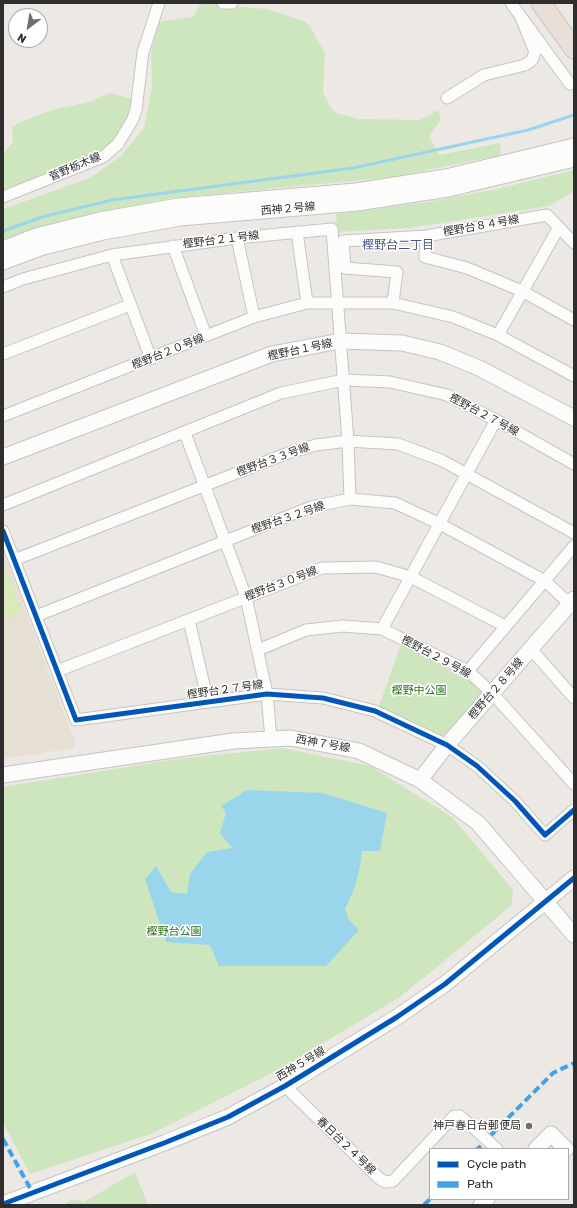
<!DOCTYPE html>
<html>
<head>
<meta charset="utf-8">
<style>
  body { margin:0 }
  #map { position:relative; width:577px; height:1208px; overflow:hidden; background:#ece8e4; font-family:Rubik,sans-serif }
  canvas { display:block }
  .frame { position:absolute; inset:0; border:4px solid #2e2e2e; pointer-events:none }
  .legend { position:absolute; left:429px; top:1148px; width:140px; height:52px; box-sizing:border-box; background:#fff; border:1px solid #ababab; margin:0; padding:5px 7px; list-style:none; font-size:12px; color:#2e2e2e }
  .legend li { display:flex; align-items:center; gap:8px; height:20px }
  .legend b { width:20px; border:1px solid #ababab }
  .north { position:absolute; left:8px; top:8px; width:40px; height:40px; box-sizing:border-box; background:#fff; border:1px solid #ababab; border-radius:50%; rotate:211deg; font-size:11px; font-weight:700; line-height:16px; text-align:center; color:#2e2e2e }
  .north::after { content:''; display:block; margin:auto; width:14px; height:18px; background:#706f6e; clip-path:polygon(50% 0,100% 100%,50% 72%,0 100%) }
</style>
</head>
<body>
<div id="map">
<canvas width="577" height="1208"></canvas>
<div class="frame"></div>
<ul class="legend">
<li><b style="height:5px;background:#0057b8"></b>Cycle path</li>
<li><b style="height:5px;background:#3ea3eb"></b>Path</li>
</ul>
<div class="north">N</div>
</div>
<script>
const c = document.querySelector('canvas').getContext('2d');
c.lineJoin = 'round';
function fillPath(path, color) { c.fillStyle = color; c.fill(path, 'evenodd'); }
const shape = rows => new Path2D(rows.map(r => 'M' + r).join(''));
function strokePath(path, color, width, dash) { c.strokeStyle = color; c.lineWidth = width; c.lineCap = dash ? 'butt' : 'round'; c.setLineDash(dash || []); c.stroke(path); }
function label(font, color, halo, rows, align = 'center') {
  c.font = font + ' Rubik,"Noto Sans JP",sans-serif'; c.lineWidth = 3; c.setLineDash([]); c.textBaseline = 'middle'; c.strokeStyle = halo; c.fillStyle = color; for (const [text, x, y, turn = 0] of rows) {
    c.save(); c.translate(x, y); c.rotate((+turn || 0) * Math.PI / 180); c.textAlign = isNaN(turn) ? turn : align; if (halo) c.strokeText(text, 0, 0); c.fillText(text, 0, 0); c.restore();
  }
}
const education = shape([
  [3,551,74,739,74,748,3,759]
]);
const green = shape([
  [201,3,266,9,304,21,310,26,325,54,323,92,330,107,336,113,359,119,420,120,438,110,441,119,429,137,439,155,500,143,501,155,394,177,172,198,59,221,3,242,3,209,90,178,121,156,144,128,152,87,151,51,159,22,193,17],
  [110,93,135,100,129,117,115,142,101,154,3,192,3,154,13,142,12,127,18,123,52,110,89,102],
  [574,170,574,191,549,206,410,228,337,232,336,214,427,202,497,189],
  [401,644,482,688,485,694,448,737,440,737,378,709],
  [282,748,370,766,452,817,513,890,511,906,400,997,278,1070,151,1134,30,1174,3,1122,3,787,177,759],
  [135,1172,148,1205,64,1205,72,1199,84,1202]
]);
const pitch = shape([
  [6,570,22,611,3,619,3,571]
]);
const water = shape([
  [247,790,323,793,387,813,380,851,362,851,359,872,354,889,345,909,349,920,359,930,326,966,219,966,210,945,166,942,145,879,156,866,171,892,187,894,190,874,207,852,232,848,220,833,226,813,221,806]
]);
const stream = shape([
  [3,231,42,217,112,200,353,168,528,130,574,115]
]);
const street = shape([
  [223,3,232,3],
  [511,3,570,84],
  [447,98,484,75,525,65,532,60,535,52,522,20],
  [3,197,103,157,118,144,133,119,136,110,143,52,159,3],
  [297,232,307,303],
  [426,236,425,257,467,268,522,291,574,320],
  [237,238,254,317],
  [173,246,206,336],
  [112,255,151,359],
  [3,287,23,279,112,255,237,238,332,229,348,441,350,499],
  [393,303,397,272,345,268,343,241,426,236,547,215,574,243],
  [498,335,559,227],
  [3,354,130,305],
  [3,416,254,317,307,303,393,303,453,317,498,335,574,376],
  [185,433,246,597,267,694,271,739],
  [3,505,281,393,344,380,390,382,447,395,496,420,574,464],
  [3,531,76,720,267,694,323,698,375,711,447,745,477,766,515,801,545,835,574,810],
  [14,560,288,453,316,445,348,441,398,444,441,460,574,533],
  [36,616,311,507,350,499,395,503,440,524,545,581,574,608],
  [189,620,208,702],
  [382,629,496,420],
  [531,649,574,698],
  [258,650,306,630,343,626,382,629,468,671,493,694,574,784],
  [57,671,322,568,376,567,411,577,505,626],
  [468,671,574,546],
  [285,1086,380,1179,386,1182,393,1181,454,1116,460,1116,497,1149]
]);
const secondary = shape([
  [3,249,36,236,100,220,178,206,356,191,446,177,574,146],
  [3,262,40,248,103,232,180,218,357,203,448,189,574,159],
  [3,457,272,354,340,341,402,343,440,352,479,368,574,418],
  [3,775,233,741,291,738,359,751,420,780,478,823,574,935],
  [420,780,447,745,574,599],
  [536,1149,551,1134,566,1149],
  [3,1204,164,1143,228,1117,285,1086,397,1017,445,984,574,878],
  [481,1205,487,1199]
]);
const highway = shape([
  [541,3,574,49]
]);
const quiet = shape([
  [491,1135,553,1073,574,1063],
  [3,1139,30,1188],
  [477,1149,481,1146],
  [424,1205,430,1199]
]);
const cycleway = shape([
  [3,531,76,720,267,694,323,698,375,711,447,745,477,766,515,801,545,835,574,810],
  [3,1204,164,1143,228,1117,285,1086,397,1017,445,984,574,878]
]);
const markers = [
  [529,1126,4,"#706f6e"]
];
const streetNames = [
  ["菅野栃木線",75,167,-23],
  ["西神２号線",288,209,-5],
  ["樫野台８４号線",481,226,-10],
  ["樫野台２１号線",221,240,-7],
  ["樫野台１号線",300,350,-12],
  ["樫野台２０号線",168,352,-22],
  ["樫野台２７号線",484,415,28],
  ["樫野台３３号線",273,460,-20],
  ["樫野台３２号線",288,518,-19],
  ["樫野台３０号線",281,584,-21],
  ["樫野台２９号線",436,657,28],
  ["樫野台２８号線",496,689,-49],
  ["樫野台２７号線",225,690,-8],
  ["西神７号線",323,744,10],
  ["西神５号線",301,1064,-31],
  ["春日台２４号線",346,1146,44]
];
const parkNames = [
  ["樫野中公園",419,691],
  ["樫野台公園",174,932]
];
const poiNames = [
  ["神戸春日台郵便局",521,1126]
];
const neighbourhoodNames = [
  ["樫野台二丁目",398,246]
];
fillPath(education, '#e6e0d3');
fillPath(green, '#cee6be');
fillPath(pitch, '#d9eabb');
fillPath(water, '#99d6ec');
strokePath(stream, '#99d6ec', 3);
strokePath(street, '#c5c4c5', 13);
strokePath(secondary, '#c5c4c5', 17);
strokePath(highway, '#c6c5c4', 21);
strokePath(street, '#fcfcfb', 11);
strokePath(secondary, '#fcfcfb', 15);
strokePath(highway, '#eadfd6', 19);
strokePath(quiet, '#3ea3eb', 4, [8, 4]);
strokePath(cycleway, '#0057b8', 5);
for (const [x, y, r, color] of markers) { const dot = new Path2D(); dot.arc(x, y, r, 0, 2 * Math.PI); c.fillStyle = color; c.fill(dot); strokePath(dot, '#fff', 1.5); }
label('11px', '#2e2e2e', '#fff', streetNames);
label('11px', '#2c6e1b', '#fff', parkNames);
label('11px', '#2e2e2e', '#fff', poiNames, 'right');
label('12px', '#4d5680', '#fff', neighbourhoodNames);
</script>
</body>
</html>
